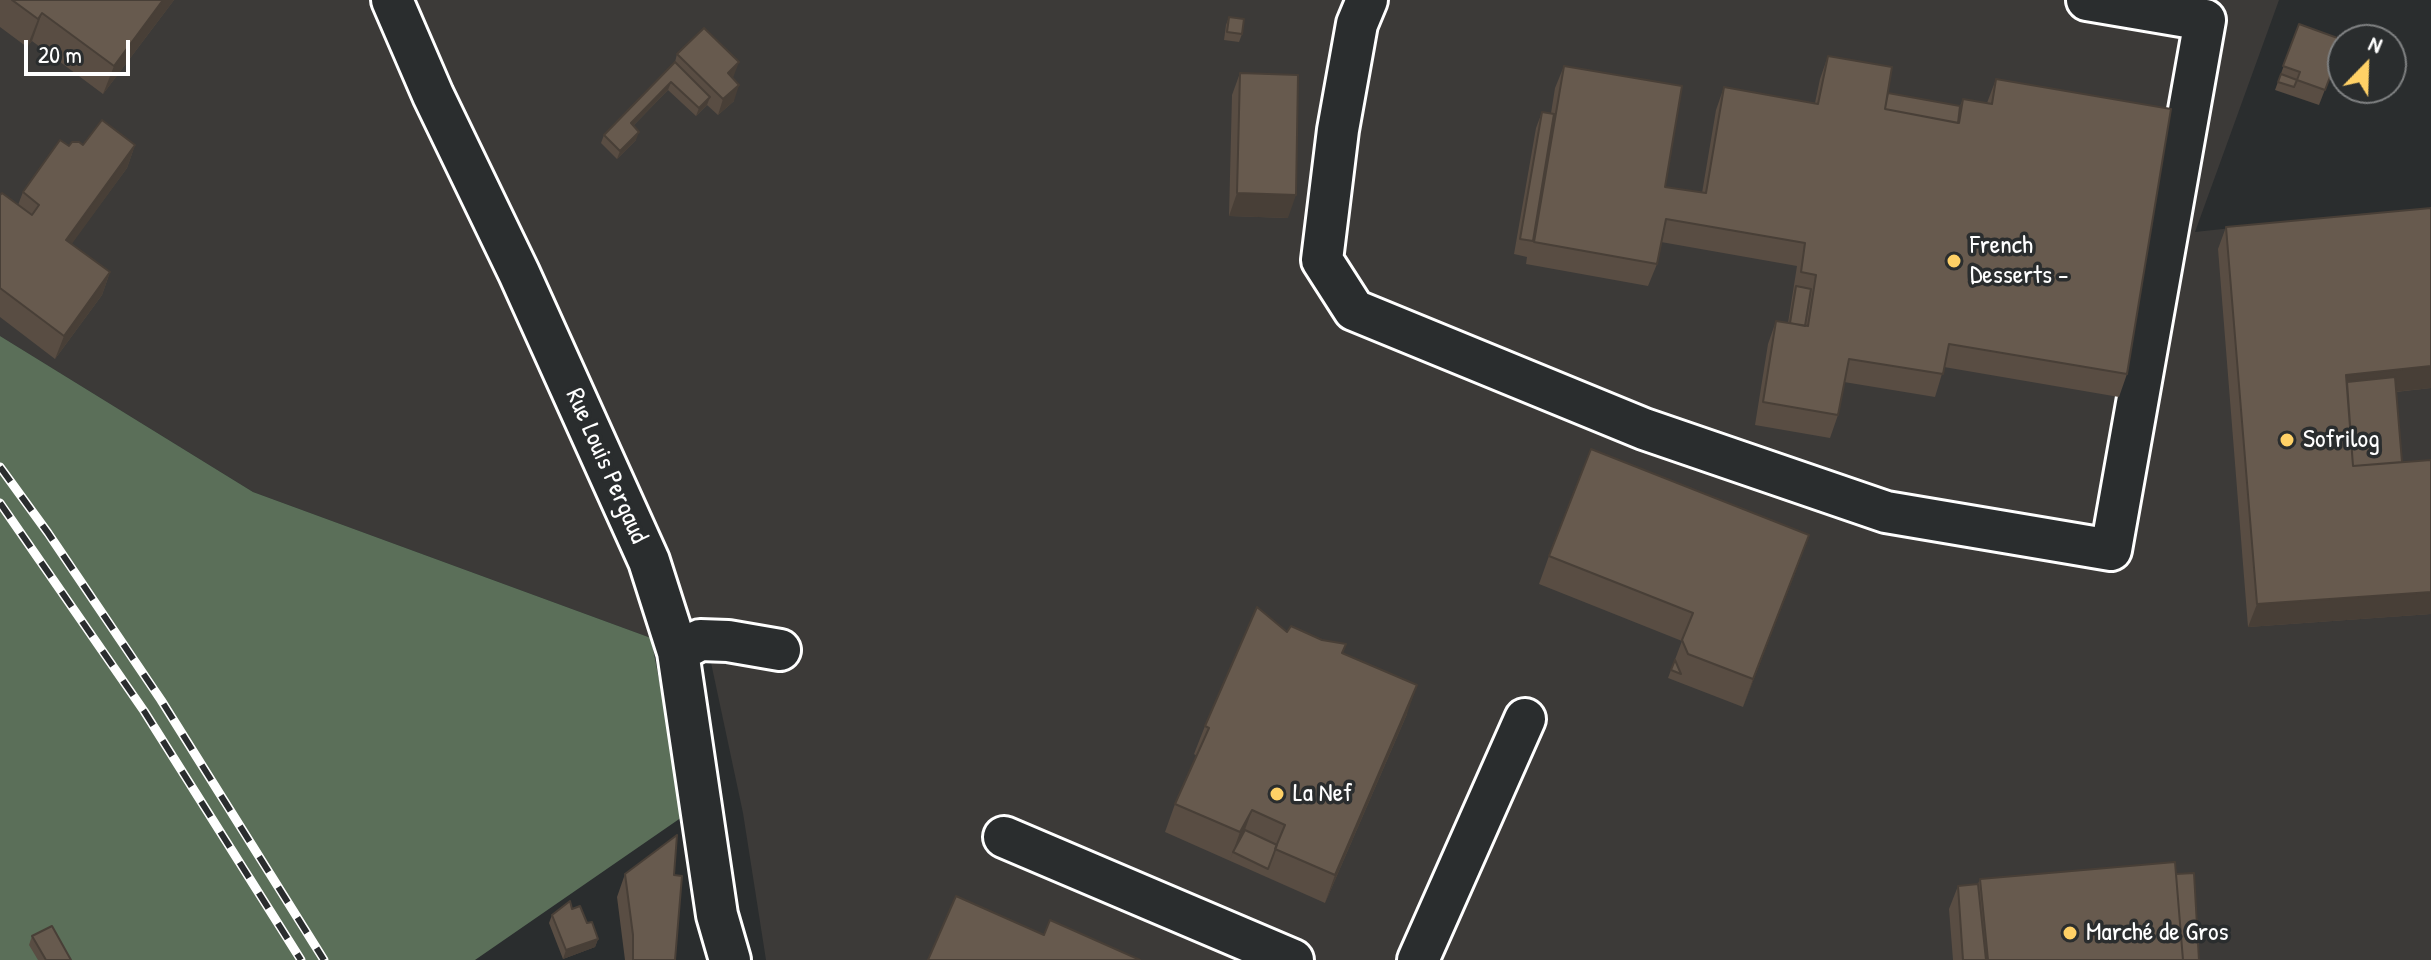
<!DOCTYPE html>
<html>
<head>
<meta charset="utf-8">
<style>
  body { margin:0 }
  #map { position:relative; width:2431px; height:960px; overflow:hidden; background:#2a2d2e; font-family:"Patrick Hand",sans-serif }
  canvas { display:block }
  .north { position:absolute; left:2327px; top:24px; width:80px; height:80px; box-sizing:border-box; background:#2a2d2e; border:2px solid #7f8182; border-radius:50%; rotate:23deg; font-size:22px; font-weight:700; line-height:32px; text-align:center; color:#fff }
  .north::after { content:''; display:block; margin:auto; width:28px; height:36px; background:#ffd166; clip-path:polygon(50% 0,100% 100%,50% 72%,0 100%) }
  .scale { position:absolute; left:24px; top:40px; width:106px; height:36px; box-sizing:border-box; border:4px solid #fff; border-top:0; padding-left:10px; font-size:24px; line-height:28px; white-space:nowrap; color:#fff; -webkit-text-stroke:6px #2a2d2e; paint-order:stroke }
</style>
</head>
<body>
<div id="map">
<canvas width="2431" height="960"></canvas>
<div class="north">N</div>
<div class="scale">20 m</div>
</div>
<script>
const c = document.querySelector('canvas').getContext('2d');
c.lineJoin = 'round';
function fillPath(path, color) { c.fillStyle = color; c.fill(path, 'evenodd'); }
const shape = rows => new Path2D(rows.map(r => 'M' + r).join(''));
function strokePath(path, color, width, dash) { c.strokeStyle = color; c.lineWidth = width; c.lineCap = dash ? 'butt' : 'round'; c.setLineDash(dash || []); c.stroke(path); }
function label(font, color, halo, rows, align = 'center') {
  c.font = font + ' "Patrick Hand",sans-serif'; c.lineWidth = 7; c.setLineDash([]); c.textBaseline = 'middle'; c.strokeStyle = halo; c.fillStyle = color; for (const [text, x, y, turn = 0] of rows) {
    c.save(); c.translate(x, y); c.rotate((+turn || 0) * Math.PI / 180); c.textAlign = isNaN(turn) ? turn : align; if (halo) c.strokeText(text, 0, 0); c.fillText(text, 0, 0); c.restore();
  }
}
const built = shape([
  [0,0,2279,0,2195,232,2360,214,2431,208,2431,960,766,960,743,813,703,625,651,638,253,492,0,336]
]);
const green = shape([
  [0,336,253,492,651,638,685,815,475,960,0,960]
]);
const minor = shape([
  [392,0,433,95,519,273,649,561,678,652,717,915,730,960],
  [1367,0,1357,24,1338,130,1322,260,1354,310,1644,429,1886,512,2111,550,2205,20,2087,0],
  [678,652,700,640,728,641,780,650],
  [1004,837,1293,960],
  [1418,960,1525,719]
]);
const rail = shape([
  [0,467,48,533,161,700,324,960],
  [0,503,144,711,301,960]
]);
const wall = shape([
  [0,0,174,0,103,94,32,41,27,47,0,27],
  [1229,17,1242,34,1239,42,1224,40,1226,25],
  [2299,24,2343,43,2319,105,2275,90],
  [677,54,733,78,734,101,718,115,707,105,696,116,668,90,633,126,636,140,617,159,601,143,604,135,675,62],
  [1828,56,1888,93,1960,106,1963,99,1987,103,1996,79,2127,374,2119,397,1944,367,1935,397,1844,382,1838,415,1830,438,1755,425,1768,344,1776,321,1788,323,1797,266,1661,242,1657,264,1648,286,1526,264,1527,257,1514,254,1536,128,1542,112,1551,113,1555,88,1564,66,1665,187,1702,193,1716,110,1724,87,1815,103,1820,79],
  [1240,73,1288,218,1229,216,1232,95],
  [83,145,135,145,127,168,71,244,110,272,102,295,55,359,0,317,0,195,18,205,23,192,69,146],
  [2431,208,2431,388,2396,392,2402,462,2431,460,2431,614,2248,627,2218,249,2226,227],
  [1809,535,1743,707,1668,678,1682,641,1539,584,1549,556],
  [1287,632,1343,653,1407,714,1325,903,1165,832,1175,804,1197,756,1194,754,1205,726],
  [625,874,674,875,675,960,625,960,617,897],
  [2176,874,2199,960,1953,960,1949,909,1958,886,1978,884,1980,879],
  [572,909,587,923,598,939,595,947,563,959,549,923,552,915],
  [32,936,71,960,38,960,29,945]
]);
const shadedWall = shape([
  [163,0,174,0,103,94,114,66],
  [42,13,32,41,27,47,38,19],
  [739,62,733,78,728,73],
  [671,82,668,90,628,131,631,123],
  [739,85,734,101,718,115,723,99],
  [710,97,707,105,696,116,699,108],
  [639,132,636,140,617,159,620,151],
  [135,145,127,168,58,263,66,240],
  [1237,193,1296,195,1288,218,1229,216],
  [110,272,102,295,55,359,64,336],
  [2431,366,2431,388,2345,397,2346,375],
  [1809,535,1799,563,1743,707,1753,679],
  [2431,592,2431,614,2248,627,2257,604],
  [1417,685,1407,714,1325,903,1335,875],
  [1252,810,1242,838,1233,852,1230,860,1240,832],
  [598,939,595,947,563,959,566,950]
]);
const building = shape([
  [12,0,163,0,114,66,42,13,38,19,12,0],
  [1229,17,1244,19,1242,34,1227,32,1229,17],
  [2299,24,2343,40,2343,43,2325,90,2297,80,2300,72,2283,66,2299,24],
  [704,28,739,62,728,73,739,85,723,99,677,54,704,28],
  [1828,56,1892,67,1885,109,1959,123,1963,99,1992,104,1996,79,2171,109,2127,374,1949,344,1943,374,1849,359,1838,415,1763,402,1776,321,1808,326,1816,275,1801,272,1805,243,1666,219,1657,264,1534,242,1564,66,1682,86,1665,187,1706,193,1724,87,1818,104,1828,56],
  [675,62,710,97,699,108,671,82,631,123,639,132,620,151,604,135,675,62],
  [1240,73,1298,75,1296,195,1237,193,1240,73],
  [2281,74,2297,80,2294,87,2278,82,2281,74],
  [1888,93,1960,106,1958,123,1885,109,1888,93],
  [1542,112,1554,114,1533,241,1520,239,1542,112],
  [102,120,135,145,66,240,110,272,64,336,0,288,0,195,2,193,32,215,39,205,23,192,60,140,69,146,72,142,79,142,83,145,102,120],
  [2431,208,2431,366,2346,375,2353,466,2431,460,2431,592,2257,604,2226,227,2431,208],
  [1796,286,1811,289,1805,326,1790,323,1796,286],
  [2395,377,2402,462,2353,466,2347,382,2395,377],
  [1591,449,1809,535,1753,679,1688,654,1682,640,1693,613,1549,556,1591,449],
  [1257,607,1287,632,1291,626,1322,640,1346,644,1342,653,1417,685,1335,875,1275,849,1285,825,1252,810,1240,832,1175,804,1209,728,1205,726,1257,607],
  [1675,660,1681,674,1671,670,1675,660],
  [1245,830,1277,845,1268,869,1233,852,1245,830],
  [677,835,674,875,682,876,675,960,633,960,633,935,625,874,677,835],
  [2175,862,2183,960,1988,960,1980,879,2175,862],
  [2194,873,2199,960,2183,960,2176,874,2194,873],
  [1978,884,1986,960,1963,960,1958,886,1978,884],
  [956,896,1044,935,1050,920,1140,960,928,960,956,896],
  [570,901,572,909,580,906,587,923,592,922,598,939,566,950,552,915,570,901],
  [52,926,71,960,46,960,32,936,52,926]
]);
const markers = [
  [1954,261,8,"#ffd166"],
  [2287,440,8,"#ffd166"],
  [1277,794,8,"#ffd166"],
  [2070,933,8,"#ffd166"]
];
const poiNames = [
  ["French",1970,246],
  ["Desserts -",1970,276],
  ["Sofrilog",2303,440],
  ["La Nef",1293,794],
  ["Marché de Gros",2086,933]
];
const streetNames = [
  ["Rue Louis Pergaud",606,466,66]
];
fillPath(built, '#3c3a38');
fillPath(green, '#5b6f59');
strokePath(minor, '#fff', 46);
strokePath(minor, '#2a2d2e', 40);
strokePath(rail, '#fff', 9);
strokePath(rail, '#2a2d2e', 6, [18]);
fillPath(wall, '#594d43');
fillPath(shadedWall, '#483f37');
fillPath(building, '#675a4e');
strokePath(building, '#483f37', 2);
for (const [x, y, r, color] of markers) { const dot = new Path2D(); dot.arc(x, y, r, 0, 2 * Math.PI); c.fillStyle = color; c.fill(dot); strokePath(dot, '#2a2d2e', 3); }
label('26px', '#fff', '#2a2d2e', poiNames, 'left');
label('26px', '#fff', '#2a2d2e', streetNames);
</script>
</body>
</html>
